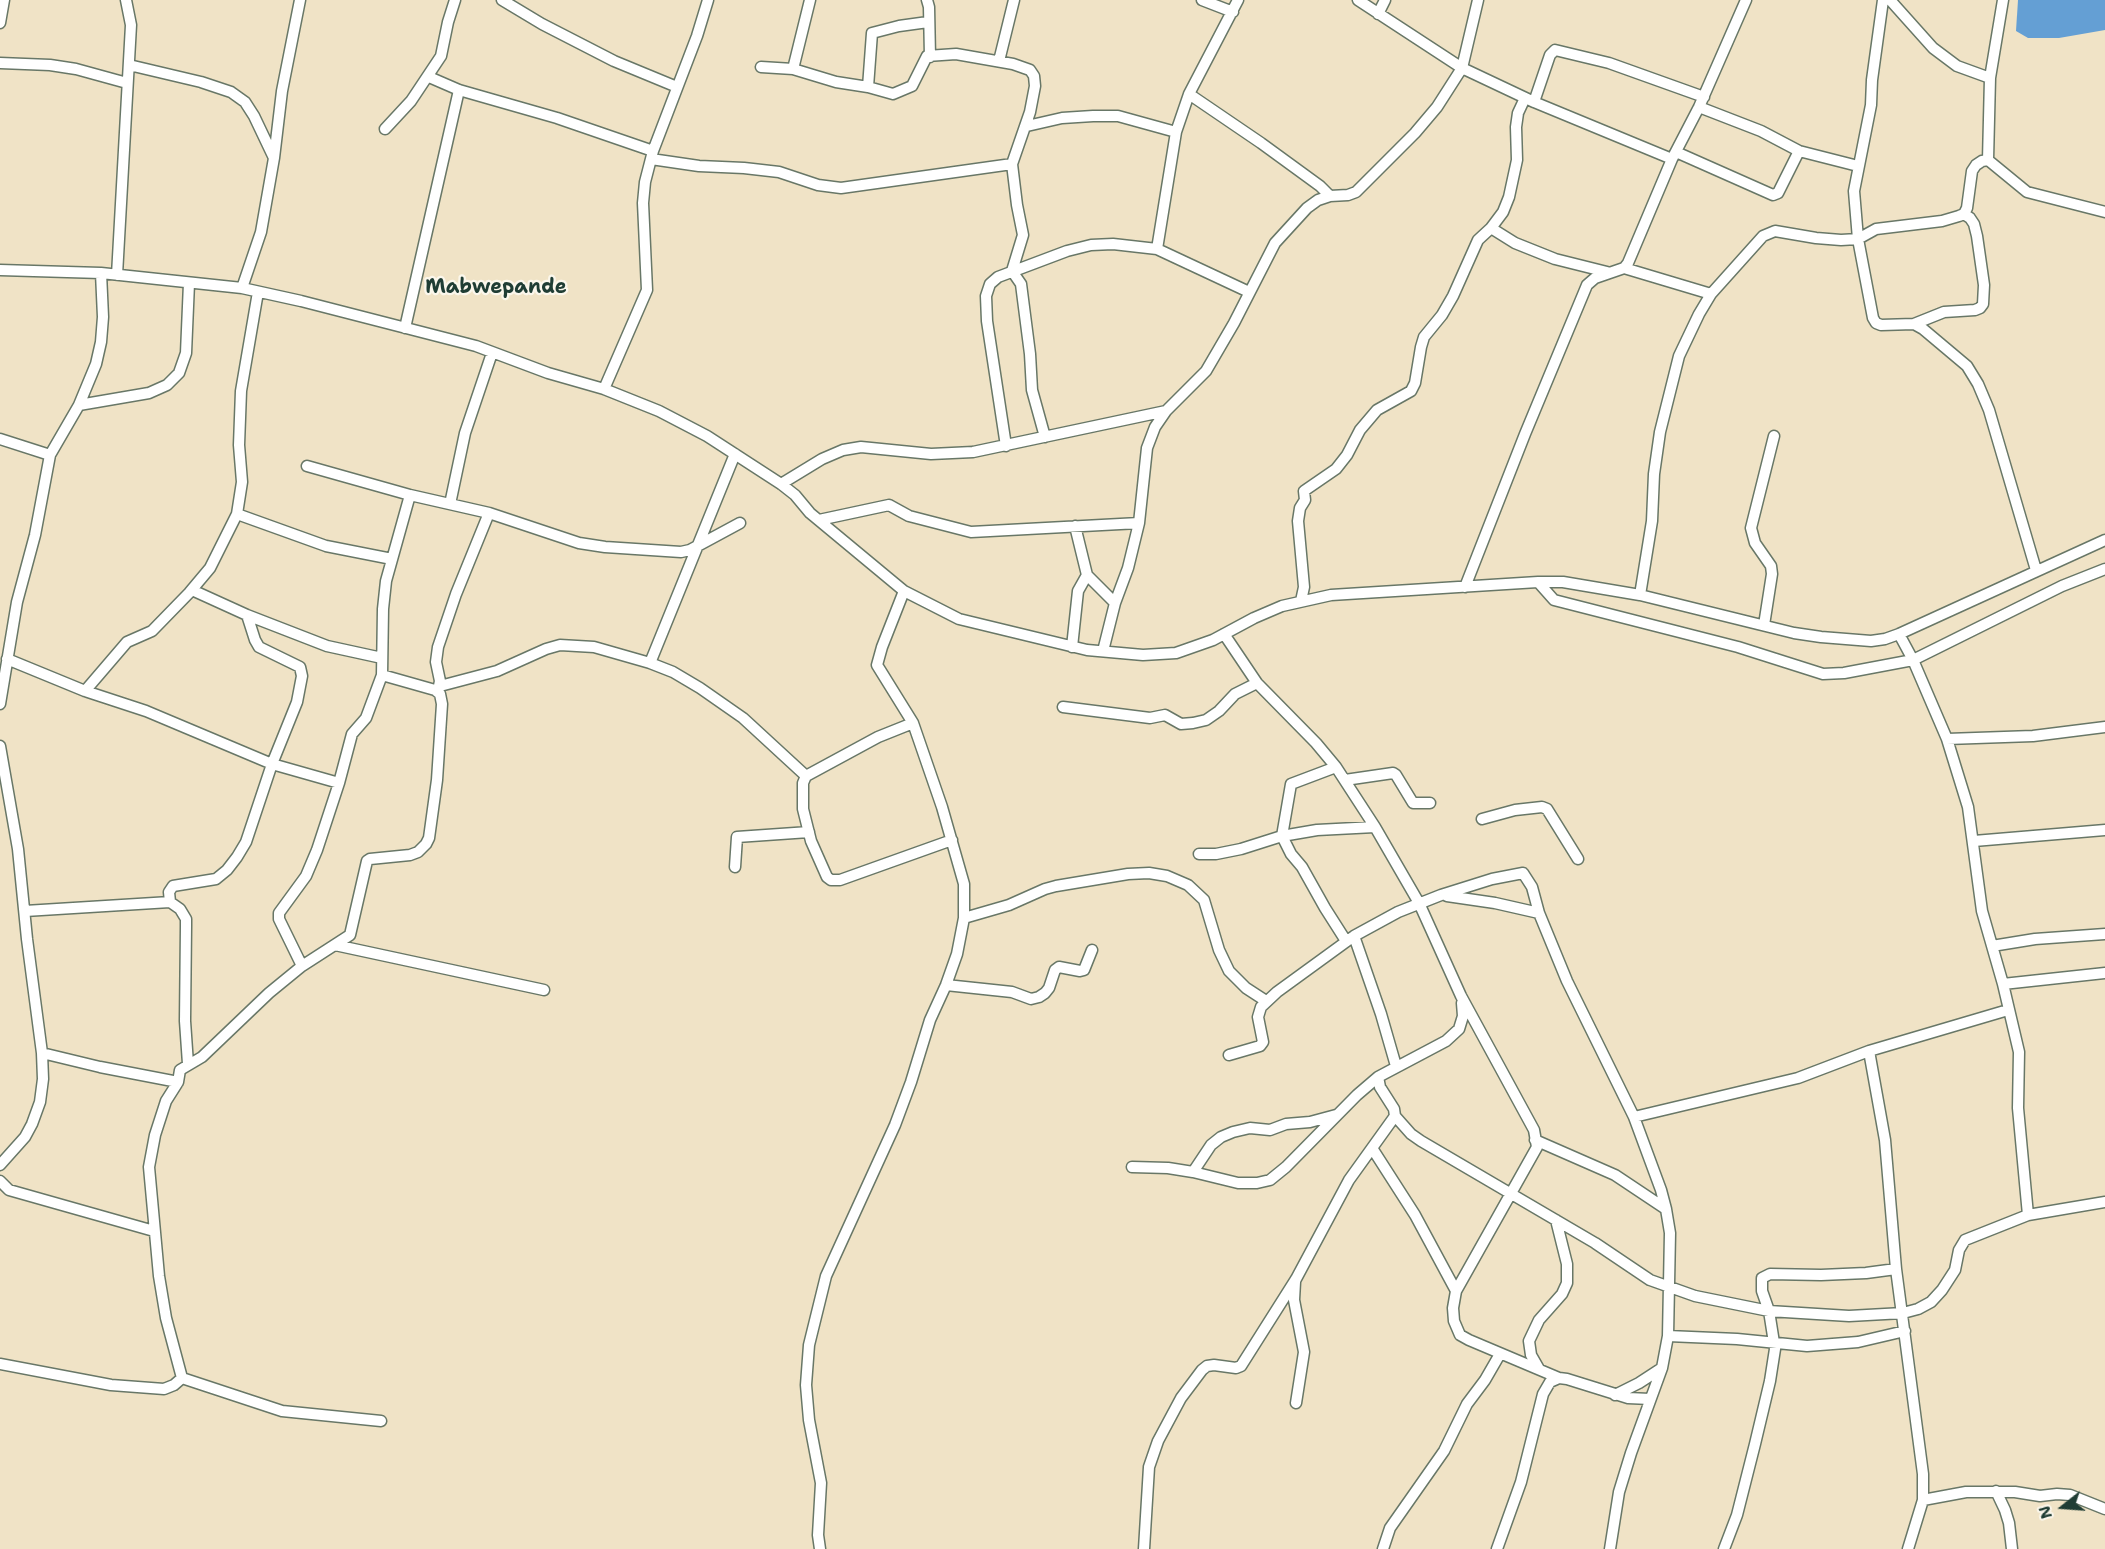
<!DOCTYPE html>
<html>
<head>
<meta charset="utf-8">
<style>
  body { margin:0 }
  #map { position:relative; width:2105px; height:1549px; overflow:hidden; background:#f0e3c6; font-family:"Shantell Sans",sans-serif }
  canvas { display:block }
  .north { position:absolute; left:2033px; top:1477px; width:60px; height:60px; -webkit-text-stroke:4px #fbf7ec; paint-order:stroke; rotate:253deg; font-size:16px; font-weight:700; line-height:24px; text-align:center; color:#1f3d34 }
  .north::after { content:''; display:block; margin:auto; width:21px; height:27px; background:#1f3d34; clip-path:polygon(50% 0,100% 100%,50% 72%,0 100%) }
</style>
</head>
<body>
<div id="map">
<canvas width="2105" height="1549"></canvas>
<div class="north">N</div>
</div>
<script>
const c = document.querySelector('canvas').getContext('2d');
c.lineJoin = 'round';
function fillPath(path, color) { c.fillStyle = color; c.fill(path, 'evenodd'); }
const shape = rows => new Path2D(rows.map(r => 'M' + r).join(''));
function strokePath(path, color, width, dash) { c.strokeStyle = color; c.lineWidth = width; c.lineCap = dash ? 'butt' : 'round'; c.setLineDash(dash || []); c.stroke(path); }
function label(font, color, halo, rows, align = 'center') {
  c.font = font + ' "Shantell Sans",sans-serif'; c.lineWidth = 4.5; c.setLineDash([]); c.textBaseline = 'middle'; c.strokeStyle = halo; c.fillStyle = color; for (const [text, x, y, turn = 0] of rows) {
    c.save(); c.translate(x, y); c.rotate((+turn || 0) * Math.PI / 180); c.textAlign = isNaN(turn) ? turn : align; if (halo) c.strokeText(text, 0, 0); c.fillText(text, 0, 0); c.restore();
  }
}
const water = shape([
  [2018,0,2105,0,2105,30,2059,38,2028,38,2016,31]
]);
const minor = shape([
  [502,0,542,24,614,61,677,87],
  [927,0,929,7,930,57],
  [1202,0,1233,12],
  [1358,0,1462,68,1534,102,1672,159],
  [1883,0,1872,80,1871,105,1854,191,1858,239,1873,318,1876,323,1881,325,1914,324,1923,329,1967,366,1978,384,1989,410,2036,570],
  [1890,0,1933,48,1957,66,1990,78],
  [1378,14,1385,0],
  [0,23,4,0],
  [999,61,1014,0],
  [0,63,50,65,76,69,127,83],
  [129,65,201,82,231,92,245,102,254,116,274,158],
  [761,67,793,69,836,82,868,87,893,94,912,86,927,56,956,54,1013,64,1030,70,1034,76,1035,86,1030,112,1012,164,1017,205,1023,235,1012,271,1021,284,1030,354,1032,390,1045,437],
  [793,69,810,0],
  [429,77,459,90,557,118,653,151],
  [868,87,872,33,899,26,928,22],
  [1189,94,1261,143,1320,186,1330,196],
  [1534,102,1550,55,1555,50,1609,63,1704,97],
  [1699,107,1761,131,1799,151,1858,166],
  [1027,126,1062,118,1093,116,1118,116,1176,132],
  [385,129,411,101,441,56,448,22,455,0],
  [1676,152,1773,195,1778,193,1799,151],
  [651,159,699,166,744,168,779,172,818,185,841,188,1012,164],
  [1988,160,1990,78,2003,0],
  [1491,228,1515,243,1555,259,1607,272],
  [1157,249,1176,132,1189,94,1238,0],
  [1624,268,1711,294],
  [0,270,101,273,242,288,301,301,476,346,548,373,604,389,659,411,707,436,781,484,795,495,810,513,904,591,959,619,1087,650,1143,655,1176,653,1213,640,1254,618,1282,606,1331,595,1538,582,1563,582,1640,595,1794,633,1821,637,1871,641,1885,639,1899,634,2105,540],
  [117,275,131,25,126,0],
  [242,288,261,232,274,158,282,91,300,0],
  [1914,324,1944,312,1975,310,1980,308,1983,304,1984,285,1977,236,1974,224,1970,218,1964,214],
  [405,328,459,90],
  [604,389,647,290,643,203,645,182,653,151,697,36,708,0],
  [79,405,149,393,167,385,179,373,186,353,189,283],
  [0,439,50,455],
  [1006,446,987,321,986,296,990,284,998,277,1067,251,1091,245,1113,244,1157,249,1249,292],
  [307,466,410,495,489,513,579,543,605,547,681,552,690,550,740,523],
  [781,484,822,459,843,450,861,447,931,454,973,452,1166,411],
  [450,504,465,433,492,353],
  [237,514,326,546,392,559],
  [819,520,889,505,909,516,971,532,1139,523],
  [1087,575,1115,603],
  [1538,582,1554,600,1738,647,1823,674,1844,673,1913,660,2062,586,2105,569],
  [1465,587,1525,434,1587,285,1595,278,1624,268,1628,263,1672,159,1699,107,1746,0],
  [192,590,247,615,327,646,382,658],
  [1640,595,1652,521,1654,474,1660,432,1679,356,1699,314,1711,294,1763,236,1775,231,1816,238,1841,240,1858,239,1876,229,1942,221,1959,216,1964,214,1967,208,1972,171,1976,165,1982,161,1988,160,2027,192,2105,212],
  [1301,601,1304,587,1298,521,1300,508,1305,500,1304,491,1336,469,1347,455,1360,430,1377,410,1411,391,1415,383,1421,347,1424,337,1442,315,1453,296,1478,240,1491,228,1503,212,1509,197,1517,160,1516,127,1518,113,1525,98],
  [1764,625,1772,574,1771,566,1755,543,1751,528,1774,436],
  [1224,634,1257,683,1316,743,1336,767,1375,827,1419,903,1461,996,1534,1130,1537,1147,1456,1291,1453,1308,1454,1321,1460,1335,1469,1340,1559,1378],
  [1899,634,1913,660,1947,739,1968,807,1982,911,2003,984,2019,1052,2018,1108,2028,1215],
  [1072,647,1078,591,1087,575,1075,526],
  [1103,651,1115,603,1128,568,1139,523,1147,448,1155,427,1166,411,1206,371,1234,323,1275,243,1307,208,1318,200,1330,196,1348,195,1356,192,1415,133,1437,107,1462,68,1478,0],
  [7,659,85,691,146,711,272,764,339,783],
  [650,663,735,454],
  [440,686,497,671,546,649,560,645,594,647,650,663,673,672,700,688,743,718,806,776],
  [85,691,127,642,152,631,189,593,210,568,237,514,242,482,239,445,241,391,258,292],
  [438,691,440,681,436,662,438,647,456,594,489,513],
  [0,704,17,602,35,535,50,455,79,405,96,364,101,342,103,317,101,273],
  [1063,707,1150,718,1165,715,1181,724,1193,723,1206,720,1219,711,1235,694,1257,683],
  [913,723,878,737,806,776,803,783,803,809,811,841,827,877,831,880,840,880,952,840],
  [1947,739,2033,736,2105,727],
  [0,746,18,849,27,939,42,1053,43,1079,40,1102,32,1124,25,1137,0,1165],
  [1336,767,1291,784,1282,836,1291,854,1302,867,1325,908,1346,941],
  [1345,780,1393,773,1396,775,1413,803,1430,803],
  [1482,819,1515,810,1542,807,1547,809,1578,859],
  [1974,841,2105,830],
  [1199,854,1216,854,1241,849,1282,836,1317,830,1375,827],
  [735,867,737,837,809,832],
  [1447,896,1495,903,1539,913],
  [170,902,169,892,173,886,216,879,227,870,237,857,246,842,272,764,297,702,302,676,300,667,259,647,255,640,247,615],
  [25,911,170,902,180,909,186,919,186,926,185,1021,188,1064],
  [964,918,1009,905,1045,889,1056,886,1128,874,1149,873,1167,876,1188,885,1204,900,1219,950,1229,971,1246,988,1266,1001],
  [1354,936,1381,1014,1396,1066],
  [335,945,544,990],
  [1992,946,2035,939,2105,934],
  [302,966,279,919,279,913,306,876,317,850,339,783,352,734,366,718,382,675,383,609,386,581,410,495],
  [2003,984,2105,973],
  [946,985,1012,992,1031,999,1039,997,1045,993,1049,988,1055,970,1059,967,1080,971,1084,970,1092,950],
  [1869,1051,1885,1140,1896,1269,1923,1474,1923,1500,1908,1549],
  [42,1053,100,1067,178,1082,180,1070,202,1057,269,993,302,966,350,935,367,861,370,859,410,855,418,852,426,844,429,838,437,780,442,704,440,694,435,690,382,675],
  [1229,1055,1260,1046,1263,1042,1258,1017,1261,1007,1277,992,1354,936,1398,912,1441,895,1492,879,1523,873,1532,887,1539,913,1567,981,1634,1117,1661,1190,1666,1209,1670,1233,1668,1336,1662,1368,1631,1453,1619,1492,1610,1549],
  [178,1082,166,1101,155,1135,149,1167,159,1276,166,1318,182,1378],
  [1395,1116,1411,1134,1421,1141,1595,1243,1650,1280,1695,1296,1769,1311,1849,1316,1903,1313,1918,1309,1931,1302,1942,1290,1955,1270,1959,1250,1965,1240,2028,1215,2105,1202],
  [1634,1117,1798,1078,1869,1051,2008,1010],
  [1535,1140,1615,1175,1666,1209],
  [1372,1148,1415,1215,1456,1291],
  [1132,1167,1168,1168,1193,1172,1238,1183,1257,1183,1270,1180,1286,1167,1357,1095,1378,1077],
  [1193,1172,1211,1145,1221,1137,1233,1132,1250,1128,1270,1130,1286,1124,1310,1122,1336,1115],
  [0,1181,9,1190,154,1231],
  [1295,1282,1294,1300,1304,1352,1296,1403],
  [1668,1336,1737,1339,1807,1346,1858,1342,1905,1331],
  [0,1364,111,1385,164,1389,174,1385,182,1378,282,1411,381,1421],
  [1539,1369,1531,1355,1529,1341,1539,1320,1562,1294,1567,1283,1567,1264,1556,1220],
  [1615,1395,1639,1383,1662,1368],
  [1996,1491,2005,1510,2009,1523,2012,1549],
  [1923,1500,1966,1492,2015,1492,2040,1496,2057,1494,2070,1495,2105,1509],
  [820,1549,818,1535,821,1483,809,1420,806,1385,809,1345,826,1276,895,1125,911,1082,930,1020,946,985,957,954,964,918,964,884,942,807,913,723,877,665,882,647,904,591],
  [1144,1549,1149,1467,1158,1441,1181,1398,1202,1370,1207,1366,1214,1365,1236,1368,1241,1366,1296,1279,1349,1180,1395,1116,1394,1109,1380,1087,1378,1077,1446,1041,1459,1029,1463,1016,1462,1003],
  [1383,1549,1390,1528,1444,1451,1467,1404,1485,1380,1500,1354],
  [1497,1549,1521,1482,1543,1394,1550,1382,1559,1378,1567,1379,1628,1398,1650,1399],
  [1724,1549,1737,1515,1755,1444,1770,1381,1775,1349,1769,1311,1762,1291,1762,1278,1770,1274,1821,1275,1866,1273,1896,1269]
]);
const quarterNames = [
  ["Mabwepande",496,288]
];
fillPath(water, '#649fd4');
strokePath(minor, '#687767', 13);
strokePath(minor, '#fff', 10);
label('bold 20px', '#1f3d34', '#fbf7ec', quarterNames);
</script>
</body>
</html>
